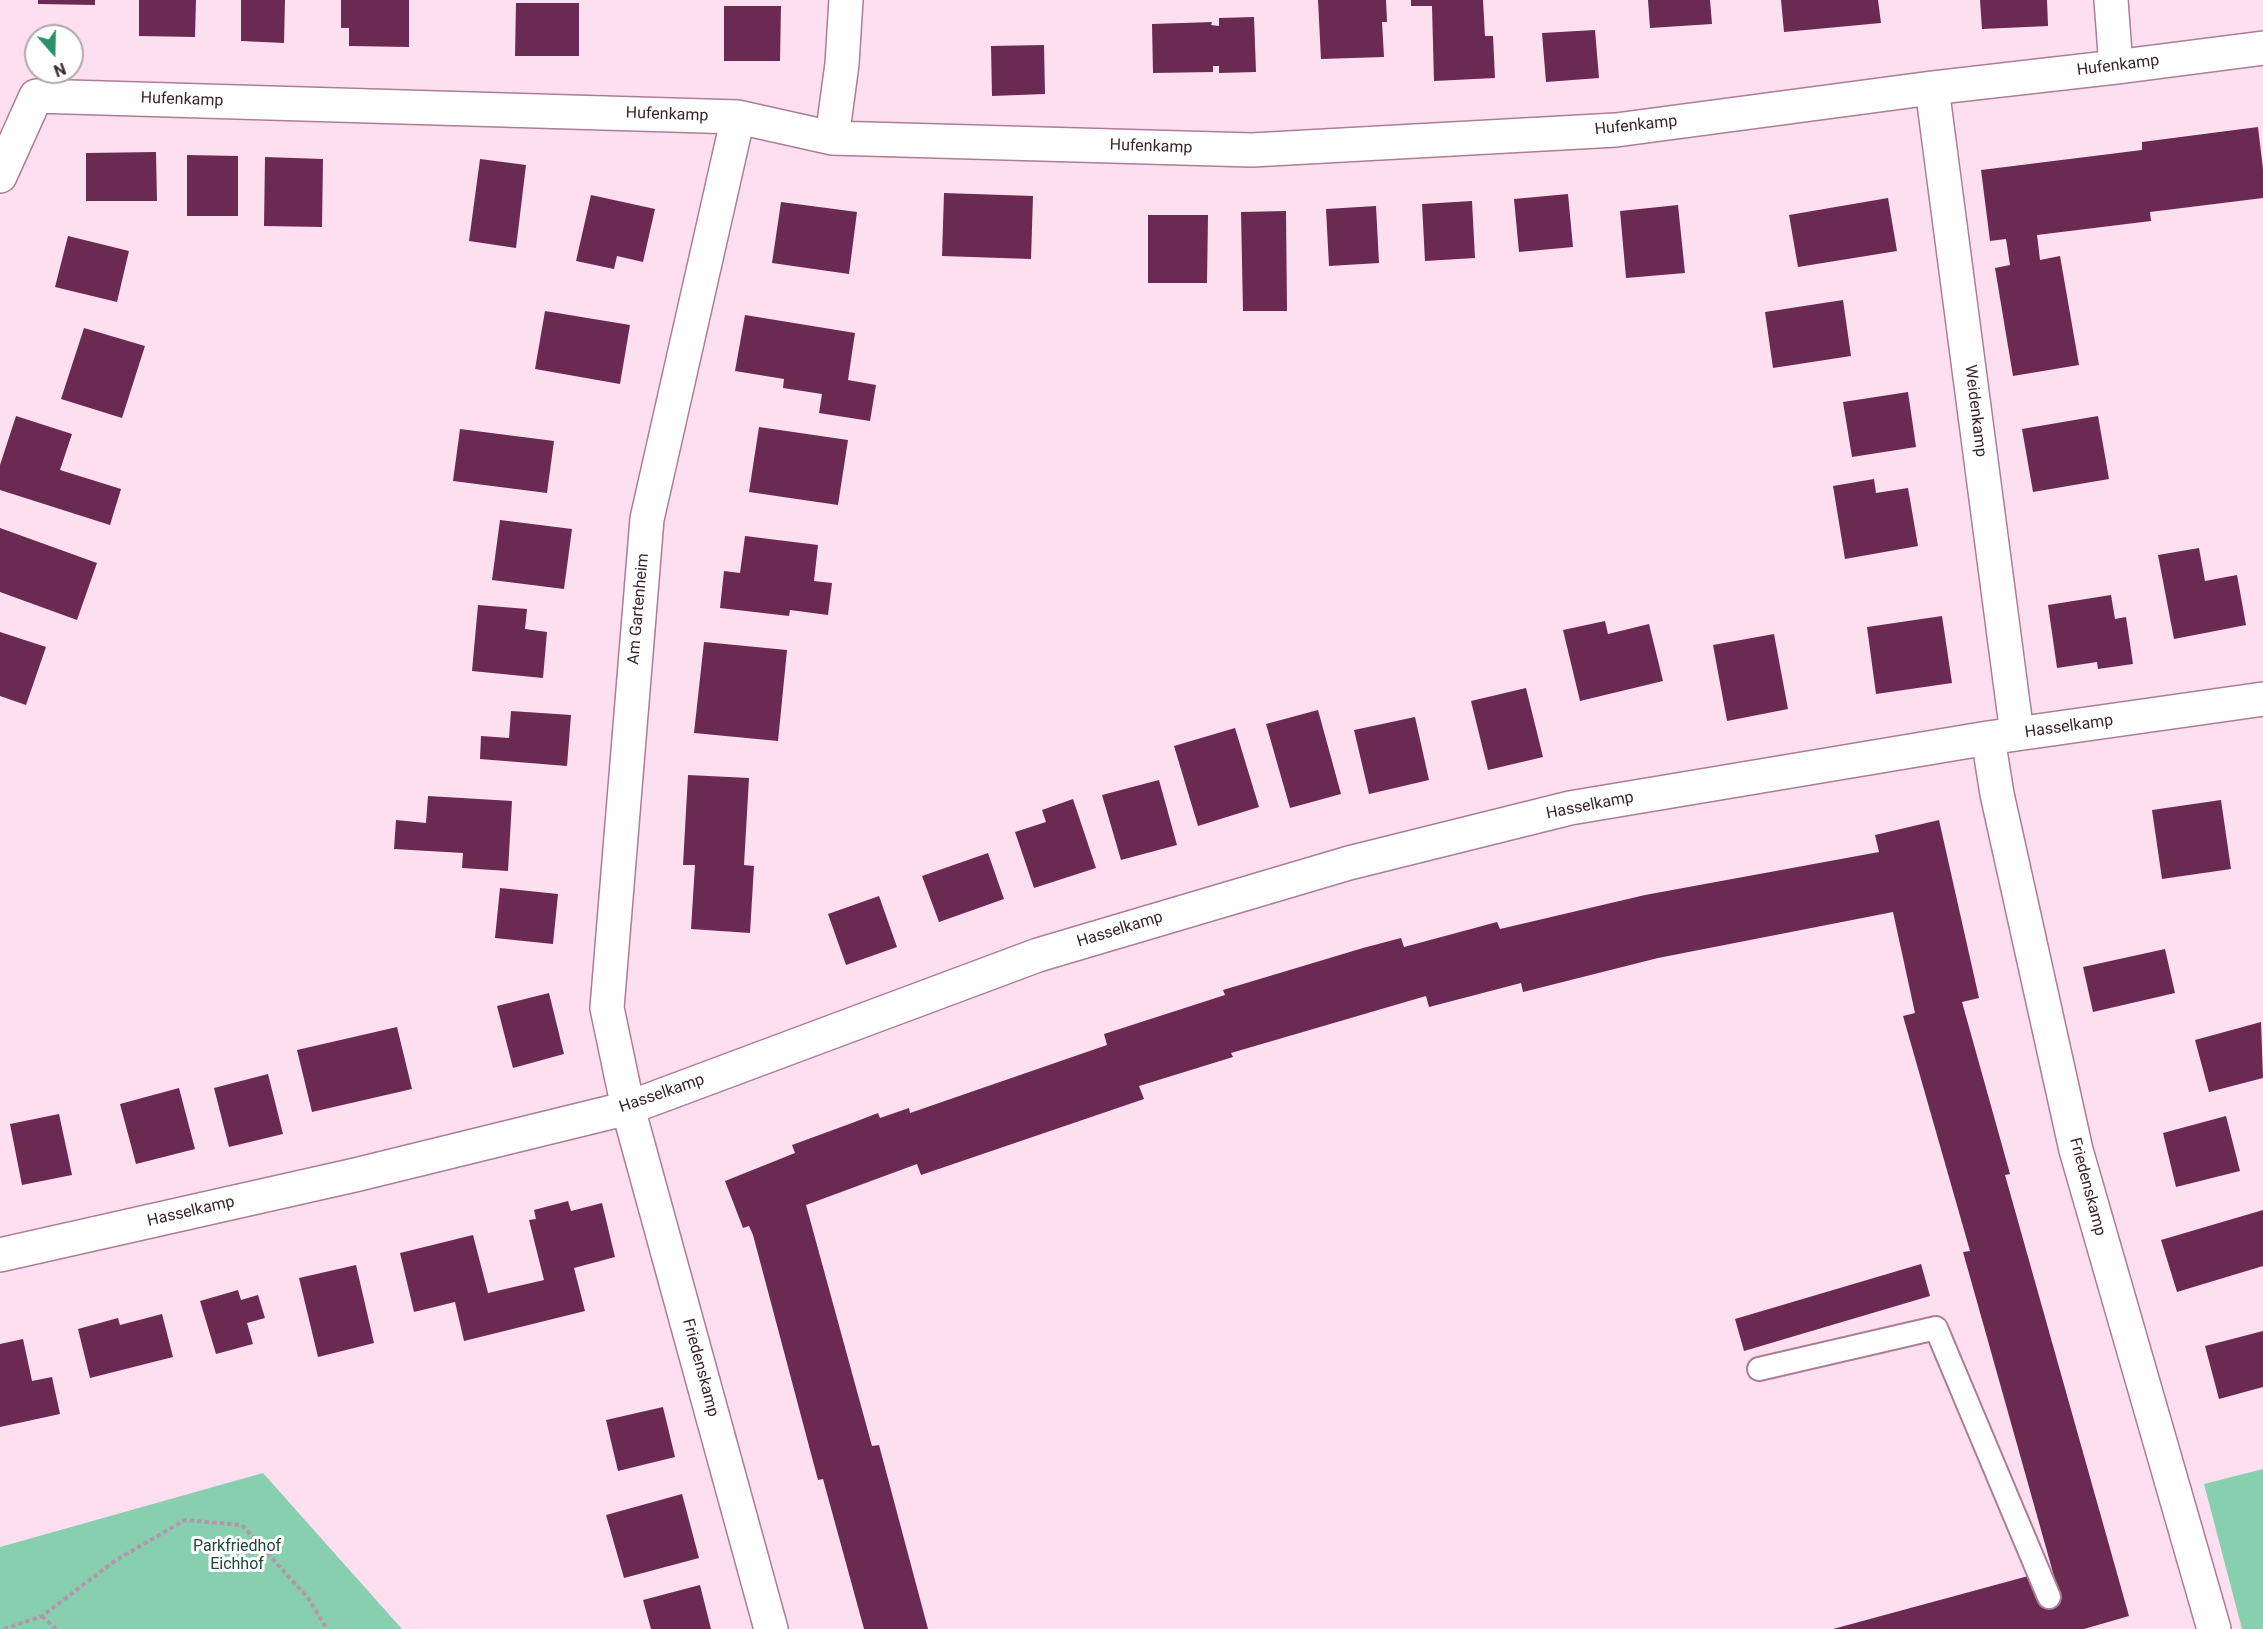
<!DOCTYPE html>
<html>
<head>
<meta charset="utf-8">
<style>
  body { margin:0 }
  #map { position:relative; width:2263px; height:1629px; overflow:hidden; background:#fedff0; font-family:Roboto,sans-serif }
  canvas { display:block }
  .north { position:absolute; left:24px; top:24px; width:60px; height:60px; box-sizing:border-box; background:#fff; border:2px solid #b0a8ac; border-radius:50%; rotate:160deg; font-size:16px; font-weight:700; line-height:24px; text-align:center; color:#392530 }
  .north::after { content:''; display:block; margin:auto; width:21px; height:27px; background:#2c906b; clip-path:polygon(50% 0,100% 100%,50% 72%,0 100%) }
</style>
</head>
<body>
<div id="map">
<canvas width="2263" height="1629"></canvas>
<div class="north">N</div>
</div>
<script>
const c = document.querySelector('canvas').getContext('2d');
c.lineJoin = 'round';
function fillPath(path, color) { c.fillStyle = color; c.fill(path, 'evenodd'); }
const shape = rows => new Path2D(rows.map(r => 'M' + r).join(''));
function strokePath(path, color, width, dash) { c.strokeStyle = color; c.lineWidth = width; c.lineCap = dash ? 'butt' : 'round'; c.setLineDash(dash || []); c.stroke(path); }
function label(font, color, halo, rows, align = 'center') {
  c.font = font + ' Roboto,sans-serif'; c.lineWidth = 6; c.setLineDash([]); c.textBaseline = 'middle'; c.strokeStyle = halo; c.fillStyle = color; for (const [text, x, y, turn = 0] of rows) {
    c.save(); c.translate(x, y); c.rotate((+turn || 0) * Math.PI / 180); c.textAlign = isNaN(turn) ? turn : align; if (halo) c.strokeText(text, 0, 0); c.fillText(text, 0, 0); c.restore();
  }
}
const green = shape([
  [2263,1469,2263,1629,2242,1629,2204,1484],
  [263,1473,402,1629,0,1629,0,1547]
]);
const building = shape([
  [38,0,95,0,95,5,38,4],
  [139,0,196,0,195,37,139,36],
  [241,0,285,0,284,43,241,41],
  [341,0,409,0,409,47,349,46,349,28,341,28],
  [1318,0,1386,0,1387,22,1382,22,1384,57,1321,59],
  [1411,0,1483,0,1485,36,1493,36,1495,78,1434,81,1432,6,1411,6],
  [1648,0,1710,0,1712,24,1650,28],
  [1781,0,1878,0,1881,23,1784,32],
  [1980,0,2047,0,2048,26,1982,29],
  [516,3,579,3,579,56,515,56],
  [724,6,781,6,780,61,724,61],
  [1254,17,1256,72,1219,73,1219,66,1213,66,1213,72,1153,73,1152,24,1212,22,1211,25,1219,26,1219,18],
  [1595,30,1599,78,1546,82,1542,33],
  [1044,45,1045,94,992,96,991,46],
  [2258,127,2263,169,2263,198,2150,212,2151,221,2037,235,2040,260,2060,256,2079,365,2013,376,1995,268,2010,265,2006,239,1990,241,1981,170,2142,150,2142,142],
  [156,152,157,201,86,201,86,153],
  [187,155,238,156,238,216,187,216],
  [265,157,323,159,322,227,264,226],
  [480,159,526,165,516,248,469,241],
  [944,193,1033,196,1031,259,942,256],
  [1568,194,1573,247,1519,252,1514,199],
  [591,195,655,209,643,262,617,256,614,269,576,261],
  [1888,198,1897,251,1798,267,1789,215],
  [1472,201,1475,258,1425,261,1422,204],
  [781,202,857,212,849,274,772,263],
  [1678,205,1685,273,1626,278,1620,211],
  [1376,206,1379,263,1329,266,1326,209],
  [1286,211,1287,311,1243,311,1241,212],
  [1148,215,1208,215,1207,283,1148,283],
  [68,236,129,251,117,302,55,287],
  [1843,300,1851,356,1773,368,1765,312],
  [545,311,630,325,620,384,535,369],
  [745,315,855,333,848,380,876,385,870,421,819,413,822,394,783,388,784,379,735,371],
  [84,328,145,346,122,418,61,399],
  [1908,392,1916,447,1852,457,1843,402],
  [16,416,72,434,60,470,121,489,110,525,0,490,0,465],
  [2098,416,2109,479,2033,492,2022,429],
  [759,427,848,440,838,505,749,492],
  [460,429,554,441,547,493,453,481],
  [1874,479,1876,493,1908,488,1918,546,1845,559,1833,486],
  [500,520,572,529,564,589,492,580],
  [0,528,97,563,77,620,0,592],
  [745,536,818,545,814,581,832,583,828,615,790,610,789,616,720,608,724,571,740,573],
  [2199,548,2205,581,2237,575,2246,625,2174,639,2158,555],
  [2111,595,2115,619,2126,617,2133,664,2098,669,2097,662,2057,668,2048,605],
  [478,605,527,609,525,629,547,632,543,678,472,671],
  [1942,616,1952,683,1876,694,1867,627],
  [1605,621,1608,634,1649,624,1663,681,1580,701,1563,630],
  [0,632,46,647,26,705,0,696],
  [1774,634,1788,709,1727,721,1713,645],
  [704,642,787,650,778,741,694,733],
  [1526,688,1543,757,1488,770,1471,701],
  [1318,710,1341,794,1290,808,1266,724],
  [511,711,571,715,567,766,480,759,481,736,509,738],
  [1415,717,1429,780,1369,794,1354,730],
  [1235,728,1259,807,1198,826,1174,746],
  [688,775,749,778,744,865,754,866,750,933,691,929,695,865,683,865],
  [1159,780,1177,845,1121,860,1102,795],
  [428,796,512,801,508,871,462,868,463,853,394,849,396,820,426,823],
  [1073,799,1096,868,1034,888,1015,832,1046,822,1042,810],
  [2221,800,2231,869,2162,879,2152,810],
  [1939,820,1979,998,1962,1002,2010,1174,2005,1175,2129,1616,2084,1629,1833,1629,2032,1575,2059,1594,1963,1252,1970,1251,1903,1016,1915,1013,1893,912,1658,958,1523,992,1521,983,1429,1007,1426,996,1231,1053,1233,1057,1139,1086,1144,1099,921,1175,917,1164,806,1205,872,1446,879,1445,928,1629,864,1629,823,1479,818,1480,753,1235,749,1226,743,1228,725,1181,795,1153,792,1145,852,1123,878,1113,880,1118,909,1108,910,1113,1107,1045,1104,1034,1225,995,1223,990,1363,948,1401,938,1404,947,1497,922,1500,929,1645,895,1879,852,1875,835],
  [988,853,1004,899,939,922,922,876],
  [500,888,558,894,553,944,495,938],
  [879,896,897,947,846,965,828,914],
  [2165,949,2175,993,2093,1012,2083,967],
  [549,993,564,1054,513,1068,497,1006],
  [2261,1022,2263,1078,2209,1092,2195,1040],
  [397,1027,412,1089,312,1112,297,1050],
  [268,1074,283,1134,229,1147,214,1088],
  [179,1088,195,1149,136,1164,120,1104],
  [59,1114,72,1175,22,1185,10,1124],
  [2226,1116,2240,1171,2176,1187,2163,1133],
  [568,1201,571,1211,602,1203,615,1257,574,1268,585,1311,464,1341,455,1302,414,1312,400,1253,473,1235,488,1293,544,1280,529,1220,536,1219,534,1210],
  [2263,1210,2263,1266,2177,1292,2161,1240],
  [1921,1264,1930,1296,1744,1351,1735,1319],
  [356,1265,374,1343,318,1357,299,1278],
  [238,1290,241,1300,258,1295,265,1318,247,1323,253,1344,216,1354,200,1301],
  [162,1314,173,1357,90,1378,78,1329,118,1318,120,1325],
  [2263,1331,2263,1387,2219,1399,2205,1346],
  [23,1339,32,1381,52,1377,60,1414,0,1427,0,1344],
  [663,1407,675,1457,618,1471,606,1420],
  [682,1494,699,1558,624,1578,606,1515],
  [700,1585,711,1629,651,1629,643,1600]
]);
const path = shape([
  [42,1616,56,1629],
  [4,1629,42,1616,116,1560,185,1520,242,1525,308,1598,327,1629]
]);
const lane = shape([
  [1759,1369,1936,1328,2049,1597]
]);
const street = shape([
  [2111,0,2116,67],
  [1932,88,2017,734],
  [738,117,647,519,607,1008,628,1108,771,1629],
  [832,138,842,64,846,0],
  [0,176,36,96,738,117,832,138,1252,150,1616,130,1932,88,2116,67,2263,48],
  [1988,738,1997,794,2076,1150,2214,1629],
  [0,1255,355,1175,628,1108,1038,955,1349,863,1570,808,1988,738,2263,699]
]);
const streetNames = [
  ["Hufenkamp",2118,66,-7],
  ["Hufenkamp",182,100,2],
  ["Hufenkamp",667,115,2],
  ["Hufenkamp",1636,126,-6],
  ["Hufenkamp",1151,147,2],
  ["Weidenkamp",1975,411,83],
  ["Am Gartenheim",639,609,-85],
  ["Hasselkamp",2069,727,-8],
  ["Hasselkamp",1590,806,-11],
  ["Hasselkamp",1120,930,-17],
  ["Hasselkamp",662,1094,-19],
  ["Friedenskamp",2087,1187,75],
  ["Hasselkamp",191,1212,-13],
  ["Friedenskamp",700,1368,75]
];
const parkNames = [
  ["Parkfriedhof",237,1547],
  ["Eichhof",237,1565]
];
fillPath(green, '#88cfaf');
fillPath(building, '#6a2a52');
strokePath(lane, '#ac7d97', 26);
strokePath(street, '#ac7d97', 36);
strokePath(path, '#b398a7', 4, [4.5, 3]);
strokePath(lane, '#fff', 22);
strokePath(street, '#fff', 33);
label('16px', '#392530', '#fff', streetNames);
label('16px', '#1f4636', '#fff', parkNames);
</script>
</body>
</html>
